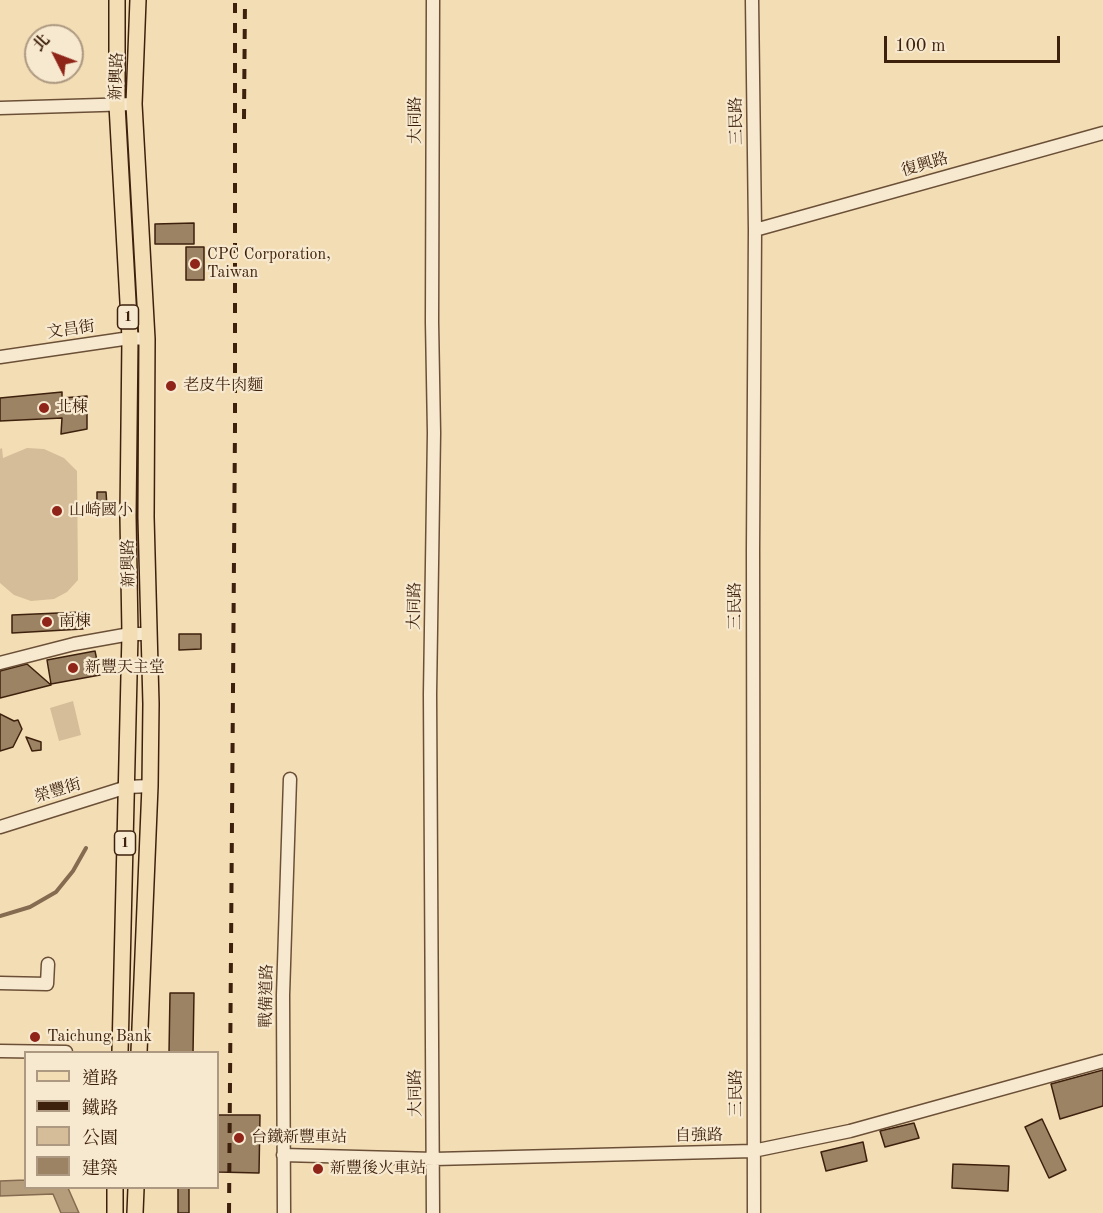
<!DOCTYPE html>
<html>
<head>
<meta charset="utf-8">
<style>
  body { margin:0 }
  #map { position:relative; width:1103px; height:1213px; overflow:hidden; background:#f3ddb5; font-family:"Old Standard TT","Noto Serif TC",serif }
  canvas { display:block }
  .legend { position:absolute; left:24px; top:1051px; width:195px; height:138px; box-sizing:border-box; background:#f7e9cf; border:2px solid #ad9981; margin:0; padding:8px 10px; list-style:none; font-size:18px; color:#3e210d }
  .legend li { display:flex; align-items:center; gap:12px; height:30px }
  .legend b { width:30px; border:2px solid #ad9981 }
  .north { position:absolute; left:24px; top:24px; width:60px; height:60px; box-sizing:border-box; background:#f7e9cf; border:2px solid #ad9981; border-radius:50%; rotate:312deg; font-size:16px; font-weight:700; line-height:24px; text-align:center; color:#3e210d }
  .north::after { content:''; display:block; margin:auto; width:21px; height:27px; background:#8f2418; clip-path:polygon(50% 0,100% 100%,50% 72%,0 100%) }
  .scale { position:absolute; left:884px; top:36px; width:176px; height:27px; box-sizing:border-box; border:3px solid #3e210d; border-top:0; padding-left:8px; font-size:18px; line-height:21px; white-space:nowrap; color:#3e210d; -webkit-text-stroke:4px #f7e9cf; paint-order:stroke }
</style>
</head>
<body>
<div id="map">
<canvas width="1103" height="1213"></canvas>
<ul class="legend">
<li><b style="height:8px;background:#f3ddb5"></b>道路</li>
<li><b style="height:8px;background:#3e210d"></b>鐵路</li>
<li><b style="height:16px;background:#d4bd98"></b>公園</li>
<li><b style="height:16px;background:#9c8364"></b>建築</li>
</ul>
<div class="north">北</div>
<div class="scale">100 m</div>
</div>
<script>
const c = document.querySelector('canvas').getContext('2d');
c.lineJoin = 'round';
function fillPath(path, color) { c.fillStyle = color; c.fill(path, 'evenodd'); }
const shape = rows => new Path2D(rows.map(r => 'M' + r).join(''));
function strokePath(path, color, width, dash) { c.strokeStyle = color; c.lineWidth = width; c.lineCap = dash ? 'butt' : 'round'; c.setLineDash(dash || []); c.stroke(path); }
function label(font, color, halo, rows, align = 'center') {
  c.font = font + ' "Old Standard TT","Noto Serif TC",serif'; c.lineWidth = 4.5; c.setLineDash([]); c.textBaseline = 'middle'; c.strokeStyle = halo; c.fillStyle = color; for (const [text, x, y, turn = 0] of rows) {
    c.save(); c.translate(x, y); c.rotate((+turn || 0) * Math.PI / 180); c.textAlign = isNaN(turn) ? turn : align; if (halo) c.strokeText(text, 0, 0); c.fillText(text, 0, 0); c.restore();
  }
}
const green = shape([
  [2,448,3,458,27,448,44,449,64,458,77,471,78,580,67,592,54,599,31,601,14,595,0,583,0,449],
  [73,701,81,735,59,741,50,708]
]);
const water = shape([
  [25,1180,26,1188,68,1188,79,1213,61,1213,53,1194,0,1196,0,1181,25,1180]
]);
const stream = shape([
  [0,916,30,907,56,892,73,871,86,848]
]);
const building = shape([
  [194,223,194,244,155,244,155,224,194,223],
  [186,247,204,247,204,280,186,280,186,247],
  [62,392,62,398,87,396,87,429,61,434,62,418,0,421,0,398,62,392],
  [97,492,106,492,107,507,97,508,97,492],
  [82,612,83,629,12,633,12,615,82,612],
  [179,634,201,634,201,649,179,650,179,634],
  [95,651,100,675,51,684,47,660,95,651],
  [27,664,51,685,0,698,0,671,27,664],
  [0,714,14,721,18,720,22,729,13,747,0,751,0,714],
  [26,737,41,742,41,750,32,751,26,737],
  [170,993,194,993,193,1053,169,1053,170,993],
  [1103,1070,1103,1106,1060,1119,1051,1084,1103,1070],
  [218,1115,260,1115,259,1173,218,1172,218,1115],
  [1042,1119,1066,1170,1049,1178,1025,1127,1042,1119],
  [914,1123,919,1138,885,1147,880,1131,914,1123],
  [863,1142,867,1161,826,1171,821,1152,863,1142],
  [953,1164,1009,1166,1008,1191,952,1188,953,1164],
  [178,1188,189,1188,189,1213,178,1213,178,1188]
]);
const minor = shape([
  [752,0,755,230,753,549,754,1213],
  [0,108,134,104],
  [755,230,1103,133],
  [0,357,130,338,147,339],
  [0,663,74,644,130,634,149,634],
  [0,827,127,787,150,786],
  [0,983,47,984,48,964],
  [0,1051,66,1052],
  [283,1155,434,1159,753,1151,850,1131,1103,1061],
  [284,1213,283,995,290,779],
  [433,1213,430,694,434,433,432,322,433,0]
]);
const major = shape([
  [117,0,117,105,130,338,128,516,130,634,120,1052],
  [138,0,134,104,147,339,146,517,151,704,150,786,139,1052],
  [115,1213,115,1188],
  [135,1213,136,1188]
]);
const rail = shape([
  [244,119,245,0],
  [229,1213,235,427,235,0]
]);
const markers = [
  [195,264,6,"#8f2418"],
  [171,386,6,"#8f2418"],
  [44,408,6,"#8f2418"],
  [57,511,6,"#8f2418"],
  [47,622,6,"#8f2418"],
  [73,668,6,"#8f2418"],
  [35,1037,6,"#8f2418"],
  [239,1138,6,"#8f2418"],
  [318,1169,6,"#8f2418"]
];
const shields = [
  [128,317,21],
  [125,843,21]
];
const shieldNames = [
  ["1",128,317],
  ["1",125,843]
];
const streetNames = [
  ["新興路",117,76,-88],
  ["大同路",416,120,-90],
  ["三民路",737,121,-91],
  ["復興路",925,165,-16],
  ["文昌街",71,330,-8],
  ["新興路",129,563,-91],
  ["大同路",415,606,-89],
  ["三民路",736,606,-90],
  ["榮豐街",58,791,-17],
  ["戰備道路",267,996,-89],
  ["大同路",416,1093,-91],
  ["三民路",737,1093,-90],
  ["自強路",699,1136,-1]
];
const poiNames = [
  ["CPC Corporation,",207,255],
  ["Taiwan",207,273],
  ["老皮牛肉麵",183,386],
  ["北棟",56,408],
  ["山崎國小",69,511],
  ["南棟",59,622],
  ["新豐天主堂",85,668],
  ["Taichung Bank",47,1037],
  ["台鐵新豐車站",251,1138],
  ["新豐後火車站",330,1169]
];
fillPath(green, '#d4bd98');
fillPath(water, '#b59d7c');
strokePath(water, '#856b50', 1.5);
strokePath(stream, '#856b50', 4);
fillPath(building, '#9c8364');
strokePath(building, '#3e210d', 1.5);
strokePath(minor, '#6b5037', 15);
strokePath(major, '#3e210d', 18);
strokePath(minor, '#f7e9cf', 12);
strokePath(major, '#f3ddb5', 15);
strokePath(rail, '#3e210d', 4, [10, 10]);
for (const [x, y, r, color] of markers) { const dot = new Path2D(); dot.arc(x, y, r, 0, 2 * Math.PI); c.fillStyle = color; c.fill(dot); strokePath(dot, '#f7e9cf', 2); }
for (const [x, y, w] of shields) { const box = new Path2D(); box.roundRect(x - w / 2, y - 12, w, 24, 4.5); c.fillStyle = '#f7e9cf'; c.fill(box); strokePath(box, '#3e210d', 1.5); }
label('bold 15px', '#3e210d', null, shieldNames);
label('16px', '#3e210d', '#f7e9cf', streetNames);
label('16px', '#3e210d', '#f7e9cf', poiNames, 'left');
</script>
</body>
</html>
